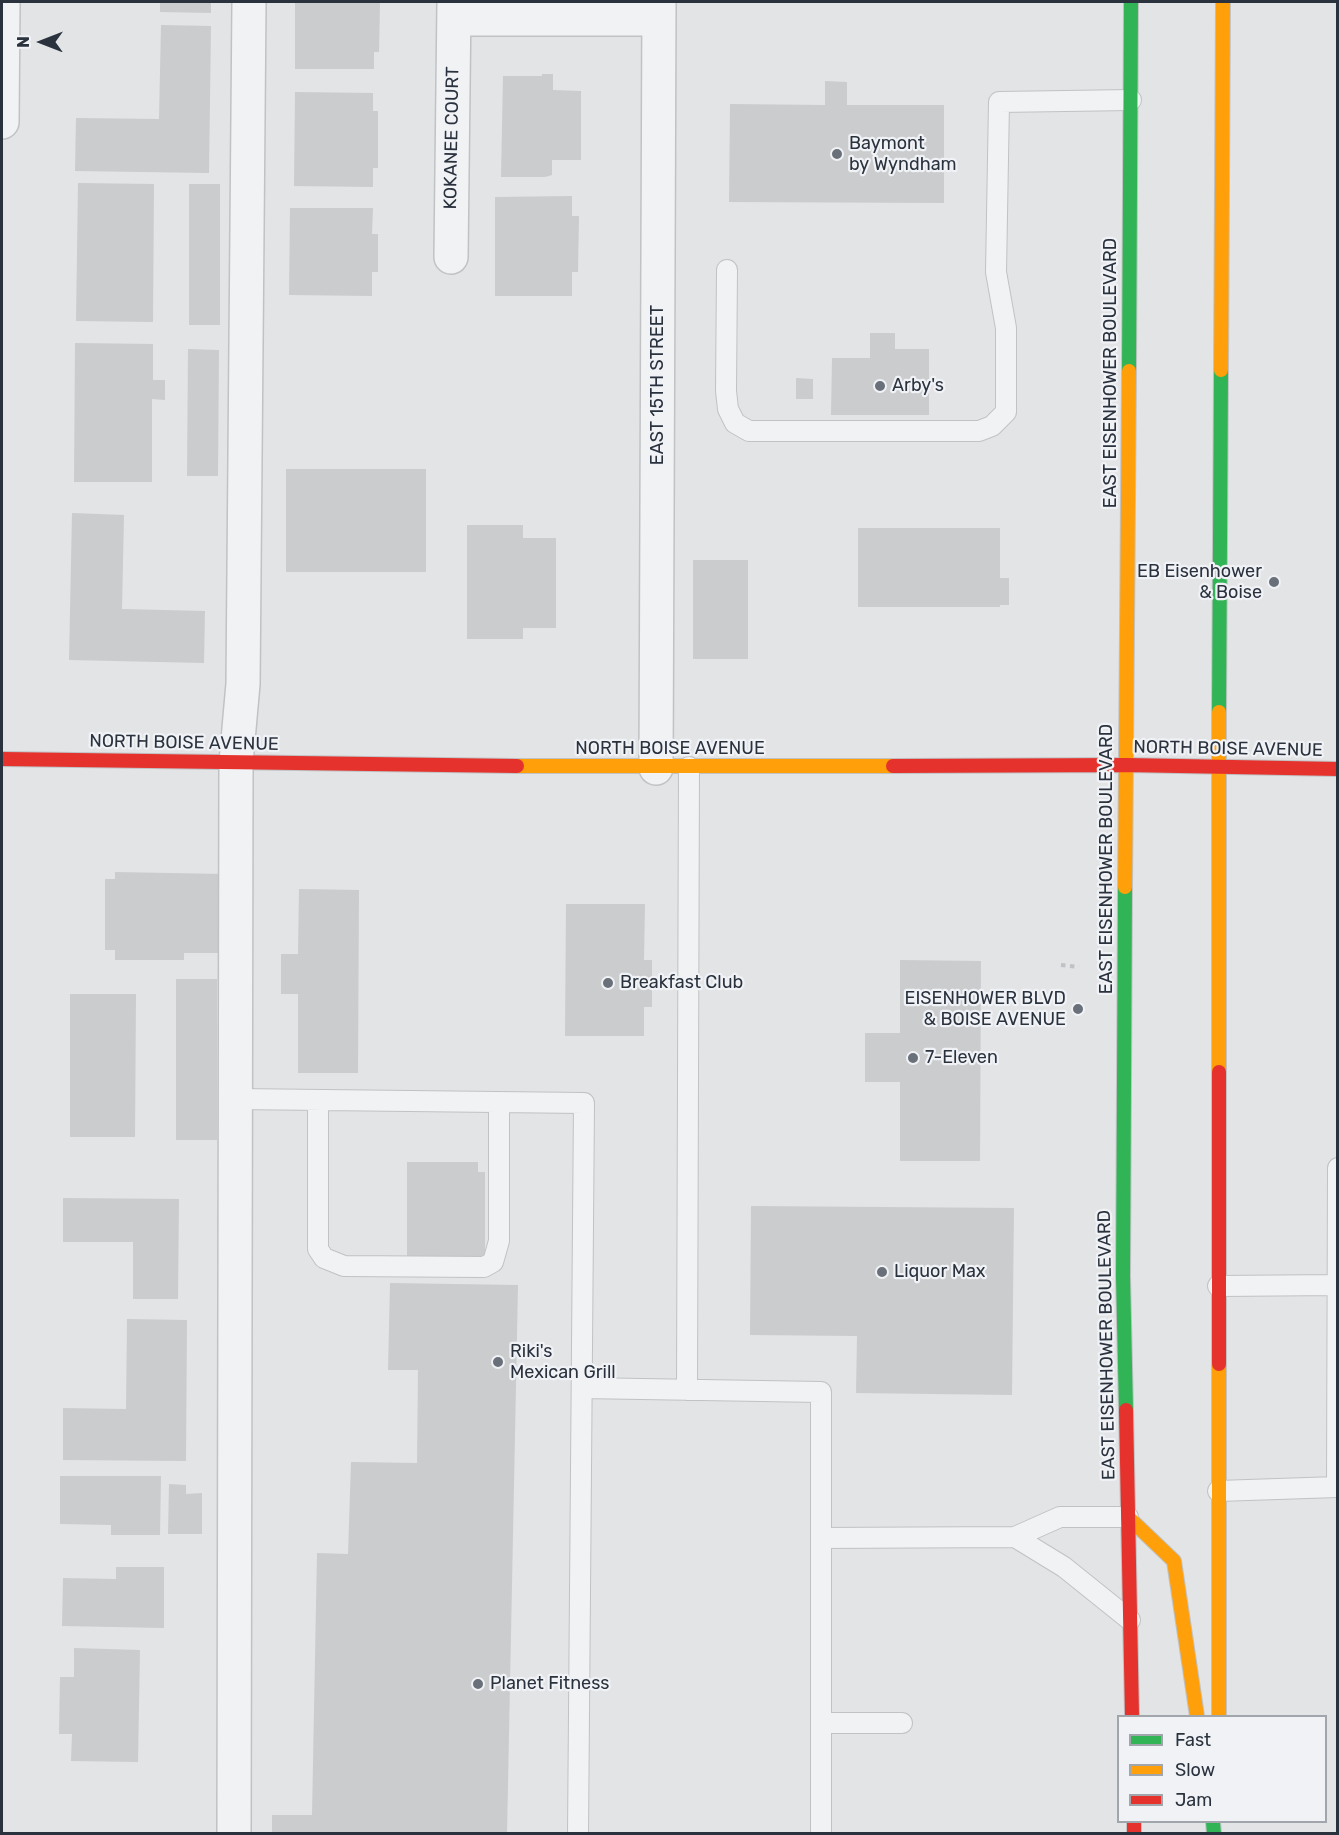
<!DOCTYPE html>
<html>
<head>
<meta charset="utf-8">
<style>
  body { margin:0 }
  #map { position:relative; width:1339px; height:1835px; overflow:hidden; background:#e2e4e6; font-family:Rubik,sans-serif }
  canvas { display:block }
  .frame { position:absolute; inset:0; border:3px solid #2a323e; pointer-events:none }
  .legend { position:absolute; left:1117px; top:1715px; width:210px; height:108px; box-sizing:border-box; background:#f0f2f6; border:2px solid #a1a5ac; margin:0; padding:8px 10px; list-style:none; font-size:18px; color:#2a323e }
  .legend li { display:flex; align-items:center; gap:12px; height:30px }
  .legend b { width:30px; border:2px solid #a1a5ac }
  .north { position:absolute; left:12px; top:12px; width:60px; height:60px; -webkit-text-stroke:4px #f0f2f6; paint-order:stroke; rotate:270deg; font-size:16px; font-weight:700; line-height:24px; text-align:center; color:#2a323e }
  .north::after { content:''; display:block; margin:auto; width:21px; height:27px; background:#2a323e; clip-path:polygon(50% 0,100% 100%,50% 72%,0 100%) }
</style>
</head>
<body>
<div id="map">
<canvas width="1339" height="1835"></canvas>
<div class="frame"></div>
<ul class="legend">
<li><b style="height:8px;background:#30b455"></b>Fast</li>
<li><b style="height:8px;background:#ff9f0a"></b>Slow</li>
<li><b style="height:8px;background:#e5322d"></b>Jam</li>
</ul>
<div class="north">N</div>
</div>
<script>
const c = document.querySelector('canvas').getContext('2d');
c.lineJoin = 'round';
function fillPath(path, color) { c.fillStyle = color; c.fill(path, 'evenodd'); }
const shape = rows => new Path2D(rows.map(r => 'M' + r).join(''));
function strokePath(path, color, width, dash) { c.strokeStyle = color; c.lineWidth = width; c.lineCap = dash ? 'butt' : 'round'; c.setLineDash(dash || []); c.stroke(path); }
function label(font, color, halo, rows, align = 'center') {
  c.font = font + ' Rubik,sans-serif'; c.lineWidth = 4.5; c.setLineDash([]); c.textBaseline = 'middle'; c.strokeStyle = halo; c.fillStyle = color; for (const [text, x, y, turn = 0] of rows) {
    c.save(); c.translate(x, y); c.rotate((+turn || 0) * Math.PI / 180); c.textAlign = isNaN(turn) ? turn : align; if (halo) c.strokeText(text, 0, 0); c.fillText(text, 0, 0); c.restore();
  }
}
const building = shape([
  [160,2,211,2,211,13,160,12],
  [295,2,380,2,379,52,374,52,374,69,295,69],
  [161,25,211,26,209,173,75,171,76,118,159,119],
  [542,74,553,74,553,90,581,91,581,160,552,160,552,175,545,177,501,177,503,76,542,76],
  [825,81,847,82,847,105,944,105,944,203,729,202,730,104,825,105],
  [295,92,373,93,373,111,378,111,378,168,373,168,373,187,294,186],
  [78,183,154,184,153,322,76,321],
  [189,184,220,184,220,325,189,325],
  [572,196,572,216,579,216,578,272,572,272,572,296,495,296,495,197],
  [290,208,373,208,372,234,378,234,378,272,372,272,372,296,289,295],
  [870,333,895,333,895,349,929,349,929,415,831,415,832,358,870,358],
  [75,343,153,344,153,380,165,380,165,400,152,399,152,482,74,482],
  [188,349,219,350,218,476,187,476],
  [796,378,813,379,813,399,796,399],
  [286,469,426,469,426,572,286,572],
  [72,513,124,515,122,609,205,611,204,663,69,660],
  [467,525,523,525,523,538,556,538,556,628,523,628,523,639,467,639],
  [858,528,1000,528,1000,578,1009,578,1009,605,1000,605,1000,607,858,607],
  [693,560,748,560,748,659,693,659],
  [115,872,224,874,224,953,184,953,184,960,115,960,115,950,105,950,105,879,115,879],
  [299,889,359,890,358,1073,298,1073,298,994,281,994,281,954,298,954],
  [566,904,645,904,644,960,652,960,652,1007,644,1007,644,1036,565,1036],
  [900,960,981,961,980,1161,900,1161,900,1082,865,1082,865,1033,900,1033],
  [176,979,217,979,217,1140,176,1140],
  [70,994,136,994,135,1137,70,1137],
  [407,1162,478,1162,478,1172,485,1172,485,1260,407,1260],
  [63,1198,179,1199,178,1299,133,1299,133,1242,63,1242],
  [751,1206,1014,1208,1012,1395,856,1393,857,1336,750,1335],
  [390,1283,518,1285,507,1834,272,1834,272,1815,312,1815,317,1553,348,1554,351,1462,417,1463,418,1370,388,1370],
  [127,1319,187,1320,186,1461,63,1460,63,1408,126,1409],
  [60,1476,161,1476,160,1535,111,1535,111,1525,60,1524],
  [169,1484,186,1485,186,1494,202,1493,202,1534,168,1534],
  [116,1567,164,1567,164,1628,62,1626,63,1578,116,1579],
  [74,1648,140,1650,138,1762,71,1761,72,1734,59,1734,60,1677,74,1677]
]);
const path = shape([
  [1061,965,1079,967]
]);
const lane = shape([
  [727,270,726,391,728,409,735,423,749,431,979,431,992,426,1006,412,1006,328,996,272,999,102,1131,100],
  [236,1099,584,1103,578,1834],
  [318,1100,318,1249,324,1258,344,1266,484,1267,493,1262,499,1241,499,1102],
  [1218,1286,1338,1285],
  [582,1388,821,1392,821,1834],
  [687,1390,689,767],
  [1218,1491,1337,1487,1338,1168],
  [1015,1537,1064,1567,1130,1620],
  [821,1538,1015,1537,1060,1517,1128,1517],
  [821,1723,902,1723]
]);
const street = shape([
  [454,19,659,19],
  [2,122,3,2],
  [451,257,454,2],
  [656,768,659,2],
  [234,1834,236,762,243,684,249,2]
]);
const fast = shape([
  [1129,371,1131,2],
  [1219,712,1221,370],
  [1125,887,1123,1276,1126,1410],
  [1213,1822,1214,1834]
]);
const slow = shape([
  [1221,370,1223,2],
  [517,766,893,766],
  [1125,887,1129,371],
  [1219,1072,1219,712],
  [1219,1364,1219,1716],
  [1128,1517,1174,1561,1197,1716]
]);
const jam = shape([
  [2,759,517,766],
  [893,766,1126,765,1338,769],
  [1219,1072,1219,1364],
  [1126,1410,1132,1716],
  [1134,1822,1134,1834]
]);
const markers = [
  [837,154,6,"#6a7079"],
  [880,386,6,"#6a7079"],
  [1274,582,6,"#6a7079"],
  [608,983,6,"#6a7079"],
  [1078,1009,6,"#6a7079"],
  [913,1058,6,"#6a7079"],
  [882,1272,6,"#6a7079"],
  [498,1362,6,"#6a7079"],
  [478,1684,6,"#6a7079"]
];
const streetNames = [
  ["KOKANEE COURT",452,138,-89],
  ["EAST EISENHOWER BOULEVARD",1111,373,-90],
  ["EAST 15TH STREET",658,385,-90],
  ["NORTH BOISE AVENUE",184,743,1],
  ["NORTH BOISE AVENUE",670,749],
  ["NORTH BOISE AVENUE",1228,749,1],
  ["EAST EISENHOWER BOULEVARD",1107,859,-90],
  ["EAST EISENHOWER BOULEVARD",1107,1345,-91]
];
const poiNames = [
  ["Baymont",849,144],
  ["by Wyndham",849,165],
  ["Arby's",892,386],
  ["EB Eisenhower",1262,572,"right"],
  ["& Boise",1262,593,"right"],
  ["Breakfast Club",620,983],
  ["EISENHOWER BLVD",1066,999,"right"],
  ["& BOISE AVENUE",1066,1020,"right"],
  ["7-Eleven",925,1058],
  ["Liquor Max",894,1272],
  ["Riki's",510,1352],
  ["Mexican Grill",510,1373],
  ["Planet Fitness",490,1684]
];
fillPath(building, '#caccce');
strokePath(lane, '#c0c2c4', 22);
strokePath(street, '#c0c2c4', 36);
strokePath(fast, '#c0c2c4', 16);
strokePath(slow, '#c0c2c4', 16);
strokePath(jam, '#c0c2c4', 16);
strokePath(path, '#c0c2c5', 4, [4.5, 4.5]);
strokePath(lane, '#f1f2f4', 20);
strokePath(street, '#f1f2f4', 33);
strokePath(fast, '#30b455', 14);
strokePath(slow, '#ff9f0a', 14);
strokePath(jam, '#e5322d', 14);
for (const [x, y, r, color] of markers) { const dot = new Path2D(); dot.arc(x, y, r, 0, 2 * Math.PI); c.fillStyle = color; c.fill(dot); strokePath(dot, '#f0f2f6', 2); }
label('18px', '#2a323e', '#f0f2f6', streetNames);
label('18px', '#2a323e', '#f0f2f6', poiNames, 'left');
</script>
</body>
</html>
